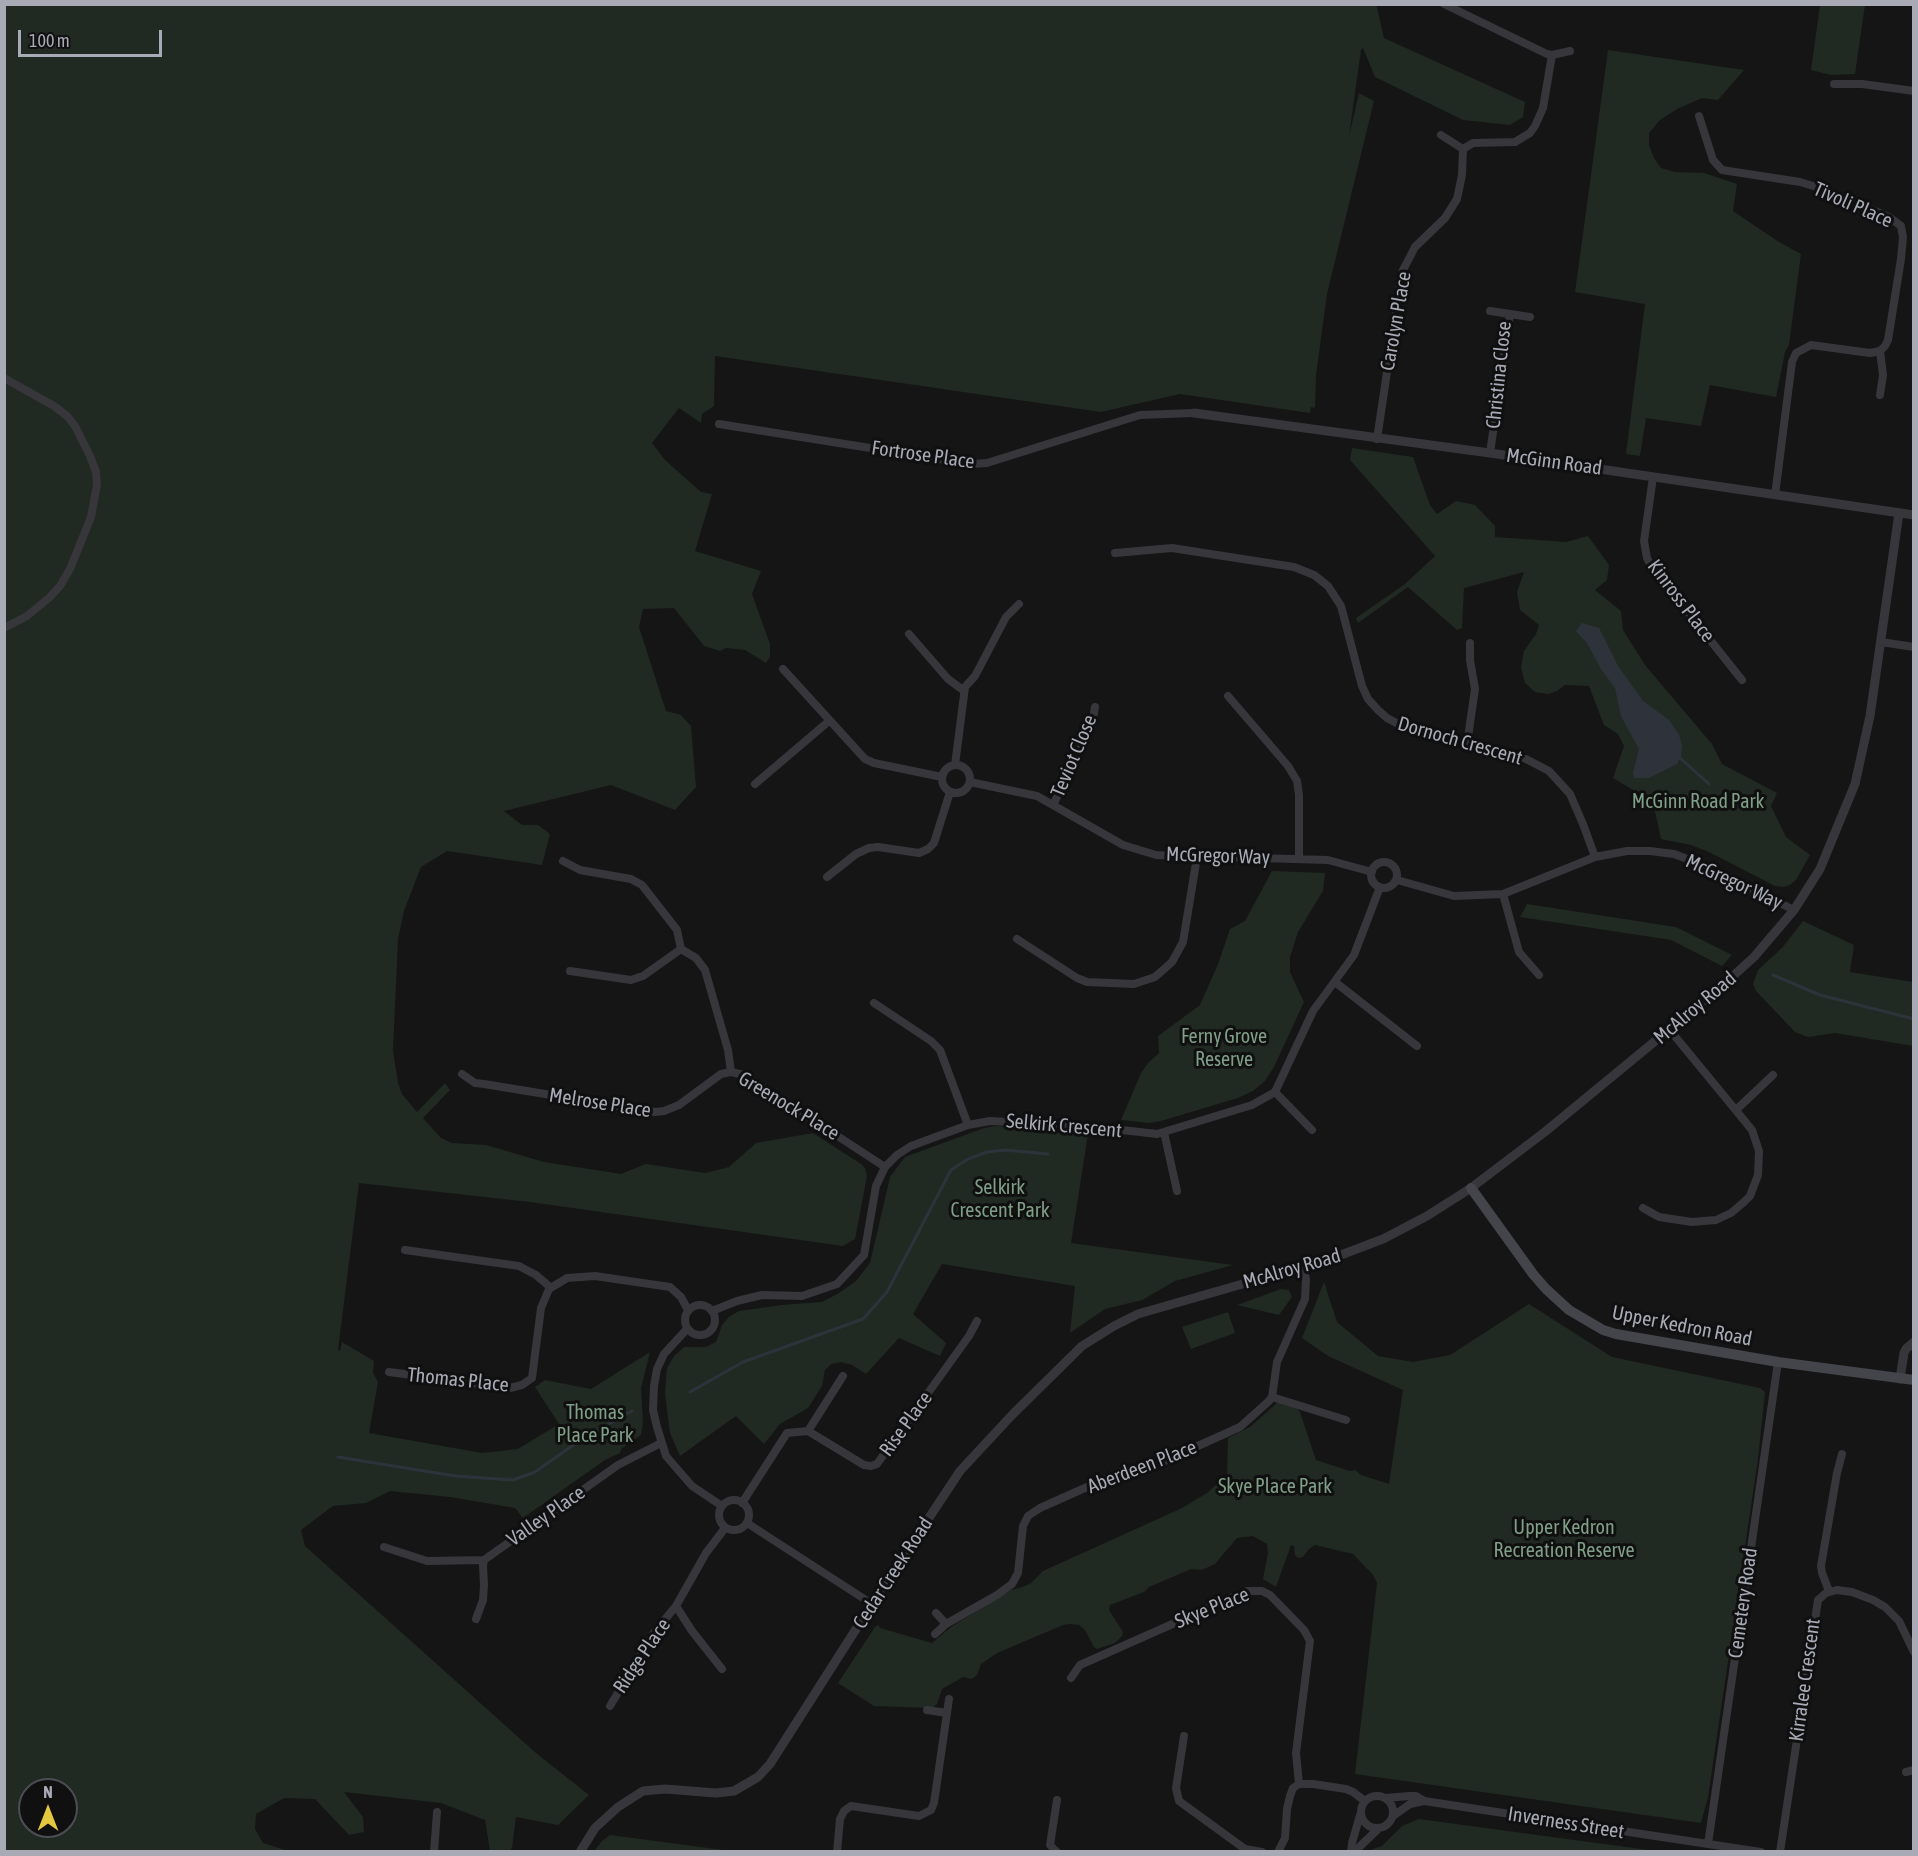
<!DOCTYPE html>
<html>
<head>
<meta charset="utf-8">
<style>
  body { margin:0 }
  #map { position:relative; width:1918px; height:1856px; overflow:hidden; background:#151516; font-family:"Asap Condensed",sans-serif }
  canvas { display:block }
  .frame { position:absolute; inset:0; border:6px solid #a8aab5; pointer-events:none }
  .north { position:absolute; left:18px; top:1778px; width:60px; height:60px; box-sizing:border-box; background:#101011; border:2px solid #4d4e53; border-radius:50%; rotate:0deg; font-size:16px; font-weight:700; line-height:24px; text-align:center; color:#a8aab5 }
  .north::after { content:''; display:block; margin:auto; width:21px; height:27px; background:#e3c840; clip-path:polygon(50% 0,100% 100%,50% 72%,0 100%) }
  .scale { position:absolute; left:18px; top:30px; width:144px; height:27px; box-sizing:border-box; border:3px solid #a8aab5; border-top:0; padding-left:8px; font-size:18px; line-height:21px; white-space:nowrap; color:#a8aab5; -webkit-text-stroke:4px #101011; paint-order:stroke }
</style>
</head>
<body>
<div id="map">
<canvas width="1918" height="1856"></canvas>
<div class="frame"></div>
<div class="north">N</div>
<div class="scale">100 m</div>
</div>
<script>
const c = document.querySelector('canvas').getContext('2d');
c.lineJoin = 'round';
function fillPath(path, color) { c.fillStyle = color; c.fill(path, 'evenodd'); }
const shape = rows => new Path2D(rows.map(r => 'M' + r).join(''));
function strokePath(path, color, width, dash) { c.strokeStyle = color; c.lineWidth = width; c.lineCap = dash ? 'butt' : 'round'; c.setLineDash(dash || []); c.stroke(path); }
function label(font, color, halo, rows, align = 'center') {
  c.font = font + ' "Asap Condensed",sans-serif'; c.lineWidth = 6; c.setLineDash([]); c.textBaseline = 'middle'; c.strokeStyle = halo; c.fillStyle = color; for (const [text, x, y, turn = 0] of rows) {
    c.save(); c.translate(x, y); c.rotate((+turn || 0) * Math.PI / 180); c.textAlign = isNaN(turn) ? turn : align; if (halo) c.strokeText(text, 0, 0); c.fillText(text, 0, 0); c.restore();
  }
}
const green = shape([
  [5,5,1374,5,1377,7,1384,38,1525,102,1523,117,1510,125,1463,120,1375,77,1363,48,1361,50,1349,136,1359,93,1374,101,1327,294,1316,375,1315,408,1311,407,1310,413,1180,394,1101,412,715,356,714,406,702,414,701,423,679,408,652,443,665,460,701,492,712,494,695,551,761,571,752,594,770,644,770,657,766,663,745,650,726,648,720,651,704,646,674,608,643,609,639,627,666,711,681,715,691,726,696,787,675,810,611,785,504,811,522,825,538,825,550,834,542,865,447,851,421,867,404,911,398,939,393,1050,398,1083,402,1094,417,1112,445,1083,450,1090,423,1118,441,1138,452,1143,486,1145,544,1162,621,1174,646,1164,705,1173,729,1167,756,1143,813,1133,861,1164,865,1168,867,1176,855,1239,843,1246,530,1202,359,1183,338,1350,340,1351,342,1342,374,1361,373,1373,378,1382,369,1433,482,1453,518,1449,559,1424,535,1387,545,1380,591,1389,650,1352,641,1388,643,1422,641,1435,621,1449,620,1453,605,1460,523,1518,515,1508,450,1497,390,1491,366,1503,333,1506,301,1530,305,1546,536,1753,589,1795,558,1825,516,1817,512,1848,509,1851,490,1851,485,1820,441,1803,344,1792,363,1817,364,1832,349,1835,315,1799,284,1798,256,1814,255,1829,263,1843,289,1851,5,1851],
  [30,1790,66,1790,66,1826,30,1826],
  [1820,5,1865,5,1855,74,1831,75,1811,70],
  [1608,50,1744,70,1718,100,1702,98,1677,109,1660,120,1649,133,1649,145,1654,158,1661,168,1675,172,1704,173,1737,184,1733,211,1779,242,1801,254,1789,345,1785,352,1776,397,1710,385,1701,426,1646,418,1640,456,1626,454,1645,304,1575,292],
  [1352,448,1413,457,1430,505,1437,514,1456,501,1475,505,1495,526,1495,537,1566,542,1588,536,1609,565,1607,580,1595,590,1621,611,1623,630,1645,665,1712,744,1722,764,1777,793,1771,806,1786,837,1810,855,1796,880,1790,885,1783,887,1775,886,1709,852,1691,845,1661,839,1653,802,1613,778,1624,746,1618,734,1604,725,1589,686,1565,685,1557,691,1548,694,1535,692,1525,683,1521,667,1524,651,1536,634,1539,625,1520,610,1517,592,1524,572,1464,588,1462,628,1457,630,1408,587,1358,623,1356,618,1405,584,1435,556,1350,460],
  [1272,871,1325,873,1323,891,1298,932,1290,957,1290,972,1304,1002,1274,1067,1265,1081,1253,1091,1238,1098,1161,1121,1149,1123,1121,1120,1141,1073,1148,1063,1159,1053,1158,1036,1200,1005,1218,964,1230,929,1245,921],
  [1527,904,1676,927,1732,955,1722,966,1671,940,1520,917],
  [1803,921,1854,945,1850,972,1913,982,1913,1046,1835,1033,1808,1037,1795,1032,1756,991,1753,984,1758,970,1782,948],
  [996,1126,1088,1134,1071,1243,1233,1265,1175,1281,1142,1300,1105,1309,1070,1333,1075,1286,942,1264,913,1314,946,1343,940,1356,899,1338,866,1374,852,1365,841,1362,831,1364,825,1370,822,1386,808,1408,780,1424,764,1444,736,1416,680,1456,670,1433,665,1394,667,1368,674,1356,684,1347,706,1347,716,1342,722,1325,729,1317,739,1311,782,1305,822,1302,839,1293,856,1281,870,1263,890,1177,905,1157,984,1128],
  [1324,1282,1337,1322,1378,1356,1413,1362,1450,1355,1529,1304,1612,1357,1760,1388,1765,1392,1758,1459,1717,1736,1708,1797,1701,1823,1355,1774,1377,1583,1373,1575,1353,1554,1315,1545,1309,1549,1303,1557,1298,1558,1295,1555,1294,1546,1291,1545,1276,1587,1263,1579,1268,1553,1267,1544,1253,1536,1237,1538,1215,1564,1202,1570,1191,1569,1149,1587,1144,1592,1110,1605,1109,1610,1123,1632,1122,1636,1115,1643,1097,1649,1094,1647,1085,1630,1079,1625,1070,1624,1063,1625,997,1653,987,1660,981,1664,977,1675,972,1679,963,1677,942,1689,937,1704,932,1708,874,1706,838,1683,875,1627,878,1625,880,1628,932,1643,951,1627,1011,1590,1023,1587,1031,1583,1043,1571,1182,1508,1207,1493,1227,1475,1228,1438,1250,1427,1277,1403,1286,1403,1294,1406,1300,1412,1316,1460,1350,1471,1355,1470,1361,1475,1389,1484,1403,1390,1328,1356,1302,1338],
  [1281,1289,1289,1290,1292,1297,1279,1315,1237,1305],
  [1228,1312,1235,1333,1191,1349,1182,1327],
  [1419,1819,1656,1851,1367,1851,1382,1846,1402,1826],
  [610,1835,731,1851,594,1851,602,1841]
]);
const water = shape([
  [1582,623,1599,628,1618,666,1643,701,1669,720,1679,735,1682,745,1681,756,1677,764,1649,778,1634,778,1633,773,1639,749,1621,716,1615,688,1601,669,1587,643,1576,631]
]);
const stream = shape([
  [1680,758,1709,784],
  [1773,975,1820,995,1914,1019],
  [690,1392,743,1362,863,1319,887,1292,951,1170,968,1159,987,1152,1005,1150,1048,1154],
  [338,1457,455,1476,513,1480,535,1472,579,1441,632,1411]
]);
const minor = shape([
  [1444,4,1547,54,1552,55,1570,51],
  [1834,84,1862,84,1914,91],
  [1699,116,1713,160,1722,170,1800,182,1820,188,1889,217,1901,226,1903,237,1901,259,1888,340,1885,346,1880,351,1870,353,1811,345,1796,353,1792,362,1775,495],
  [1441,135,1463,149],
  [1490,311,1510,314,1490,453],
  [1510,314,1530,317],
  [1880,351,1883,375,1880,395],
  [4,378,54,406,67,416,75,426,90,456,96,472,97,485,91,517,70,569,60,586,50,597,27,616,4,628],
  [719,424,971,464,987,463,1140,415,1194,413],
  [1377,439,1402,272,1415,247,1445,218,1457,199,1462,175,1463,149,1473,143,1515,142,1530,133,1535,126,1543,108,1552,55],
  [1653,477,1644,541,1647,558,1651,566,1742,680],
  [1115,553,1172,548,1294,567,1314,575,1328,586,1341,606,1362,686,1368,699,1378,710,1387,718,1404,727,1526,759,1549,771,1570,794,1583,824,1595,857],
  [909,634,948,679,963,690],
  [1881,642,1914,647],
  [783,669,865,759,874,763,942,777],
  [1228,696,1288,766,1297,781,1299,795,1299,858],
  [1467,744,1475,689,1470,660,1470,643],
  '942 779a14 14 0 1 1 28 0a14 14 0 1 1-28 0Z',
  [955,765,965,687,975,676,1006,617,1019,604],
  [970,782,1037,796,1123,845,1156,855,1328,860,1372,872],
  [755,784,829,721],
  [1053,805,1092,725,1095,707],
  [563,861,580,870,631,879,642,885,677,930,681,949,696,958,705,970,728,1050,731,1072,744,1075,885,1167],
  '1371 875a13 13 0 1 1 26 0a13 13 0 1 1-26 0Z',
  [827,877,856,854,869,848,878,847,919,853,928,849,934,843,950,792],
  [1397,880,1454,896,1503,894,1595,857,1627,851,1650,851,1674,854,1706,866,1794,910],
  [1503,894,1519,952,1539,975],
  [1017,939,1077,978,1087,982,1134,984,1155,977,1172,962,1183,942,1197,857],
  [570,971,631,980,643,976,681,949],
  [1335,982,1417,1046],
  [874,1003,931,1041,940,1050,968,1125],
  [462,1074,475,1083,484,1084,655,1112,664,1111,679,1105,721,1074,731,1072],
  [1275,1092,1312,1130],
  [1736,1110,1773,1075],
  [1164,1132,1177,1191],
  [1643,1208,1659,1217,1692,1222,1716,1220,1731,1213,1744,1202,1750,1196,1758,1175,1759,1151,1752,1130,1669,1029],
  [405,1250,519,1266,536,1275,550,1287],
  '685 1320a15 15 0 1 1 30 0a15 15 0 1 1-30 0Z',
  [712,1311,737,1301,762,1295,802,1296,837,1284,864,1255,876,1186,885,1167,897,1155,911,1146,968,1125,990,1121,1096,1127,1157,1134,1252,1105,1275,1092,1313,1011,1354,955,1380,887],
  [687,1329,664,1354,657,1369,654,1386,653,1410,657,1427,666,1456,692,1486,722,1506],
  [389,1372,510,1388,522,1385,532,1378,541,1308,549,1289,567,1278,595,1276,670,1287,681,1297,688,1310],
  [1272,1397,1346,1420],
  [808,1431,843,1376],
  '719 1515a15 15 0 1 1 30 0a15 15 0 1 1-30 0Z',
  [742,1503,787,1433,808,1431,864,1465,871,1466,877,1464,969,1336,977,1321],
  [747,1523,872,1604],
  [384,1547,427,1561,484,1560],
  [1829,1591,1822,1573,1821,1566,1837,1473,1842,1454],
  [936,1613,946,1624],
  [476,1619,483,1600,484,1585,483,1566,484,1560,618,1465,661,1443],
  [935,1634,946,1624,997,1595,1012,1584,1018,1573,1023,1526,1028,1516,1040,1508,1125,1470,1160,1463,1240,1427,1269,1401,1272,1397,1277,1362,1305,1299,1306,1279,1303,1266],
  [722,1669,692,1631,676,1606,706,1553,725,1528],
  [1071,1678,1080,1665,1247,1591,1262,1591,1270,1595,1304,1630,1310,1641,1296,1753,1299,1784],
  [610,1706,653,1634,676,1606],
  [927,1710,947,1713],
  [1184,1736,1176,1788,1179,1801,1245,1849,1262,1852],
  [1906,1772,1914,1770],
  '1361 1812a16 16 0 1 1 32 0a16 16 0 1 1-32 0Z',
  [1385,1798,1410,1796,1416,1796,1424,1801],
  [1057,1800,1050,1845,1057,1852],
  [1393,1816,1410,1804,1424,1801,1761,1852],
  [1708,1844,1778,1362],
  [434,1852,437,1812],
  [837,1852,840,1819,844,1811,851,1806,919,1816,931,1810,934,1803,949,1699],
  [1278,1852,1285,1838,1287,1809,1290,1796,1293,1788,1299,1784,1313,1784,1346,1789,1353,1792,1365,1801],
  [1351,1852,1352,1843,1360,1815],
  [1354,1852,1378,1829],
  [1780,1852,1818,1600,1826,1593,1837,1590,1852,1592,1873,1600,1885,1607,1899,1621,1914,1652]
]);
const tertiary = shape([
  [1194,413,1490,453,1914,515],
  [1900,1379,1904,1353,1906,1349,1914,1342],
  [580,1852,595,1828,618,1807,643,1791,665,1789,716,1793,734,1791,758,1777,770,1764,872,1604,960,1471,1012,1415,1082,1346,1114,1326,1138,1314,1333,1258,1383,1239,1427,1216,1471,1188,1546,1131,1722,986,1754,957,1794,910,1820,869,1855,784,1870,716,1899,513]
]);
const secondary = shape([
  [1471,1188,1533,1274,1546,1289,1569,1310,1603,1330,1616,1334,1778,1362,1914,1380]
]);
const streetNames = [
  ["Tivoli Place",1853,205,24],
  ["Carolyn Place",1396,321,-80],
  ["Christina Close",1499,375,-84],
  ["Fortrose Place",923,455,8],
  ["McGinn Road",1554,462,8],
  ["Kinross Place",1681,601,53],
  ["Dornoch Crescent",1460,741,16],
  ["Teviot Close",1074,756,-67],
  ["McGregor Way",1218,856,2],
  ["McGregor Way",1734,882,25],
  ["McAlroy Road",1695,1008,-40],
  ["Melrose Place",600,1103,9],
  ["Greenock Place",789,1106,31],
  ["Selkirk Crescent",1064,1126,5],
  ["McAlroy Road",1292,1269,-16],
  ["Upper Kedron Road",1682,1326,11],
  ["Thomas Place",458,1380,6],
  ["Rise Place",906,1424,-54],
  ["Aberdeen Place",1142,1467,-21],
  ["Valley Place",546,1516,-35],
  ["Cedar Creek Road",893,1573,-57],
  ["Cemetery Road",1743,1603,-82],
  ["Skye Place",1212,1608,-22],
  ["Ridge Place",642,1656,-56],
  ["Kirralee Crescent",1805,1680,-82],
  ["Inverness Street",1566,1823,9]
];
const parkNames = [
  ["McGinn Road Park",1698,802],
  ["Ferny Grove",1224,1037],
  ["Reserve",1224,1060],
  ["Selkirk",1000,1188],
  ["Crescent Park",1000,1211],
  ["Thomas",595,1413],
  ["Place Park",595,1436],
  ["Skye Place Park",1275,1487],
  ["Upper Kedron",1564,1528],
  ["Recreation Reserve",1564,1551]
];
fillPath(green, '#212923');
fillPath(water, '#2e333b');
strokePath(stream, '#2e333b', 3);
strokePath(minor, '#36363b', 8);
strokePath(tertiary, '#36363b', 9);
strokePath(secondary, '#44454b', 10);
label('20px', '#a8aab5', '#101011', streetNames);
label('20px', '#809f87', '#101011', parkNames);
</script>
</body>
</html>
